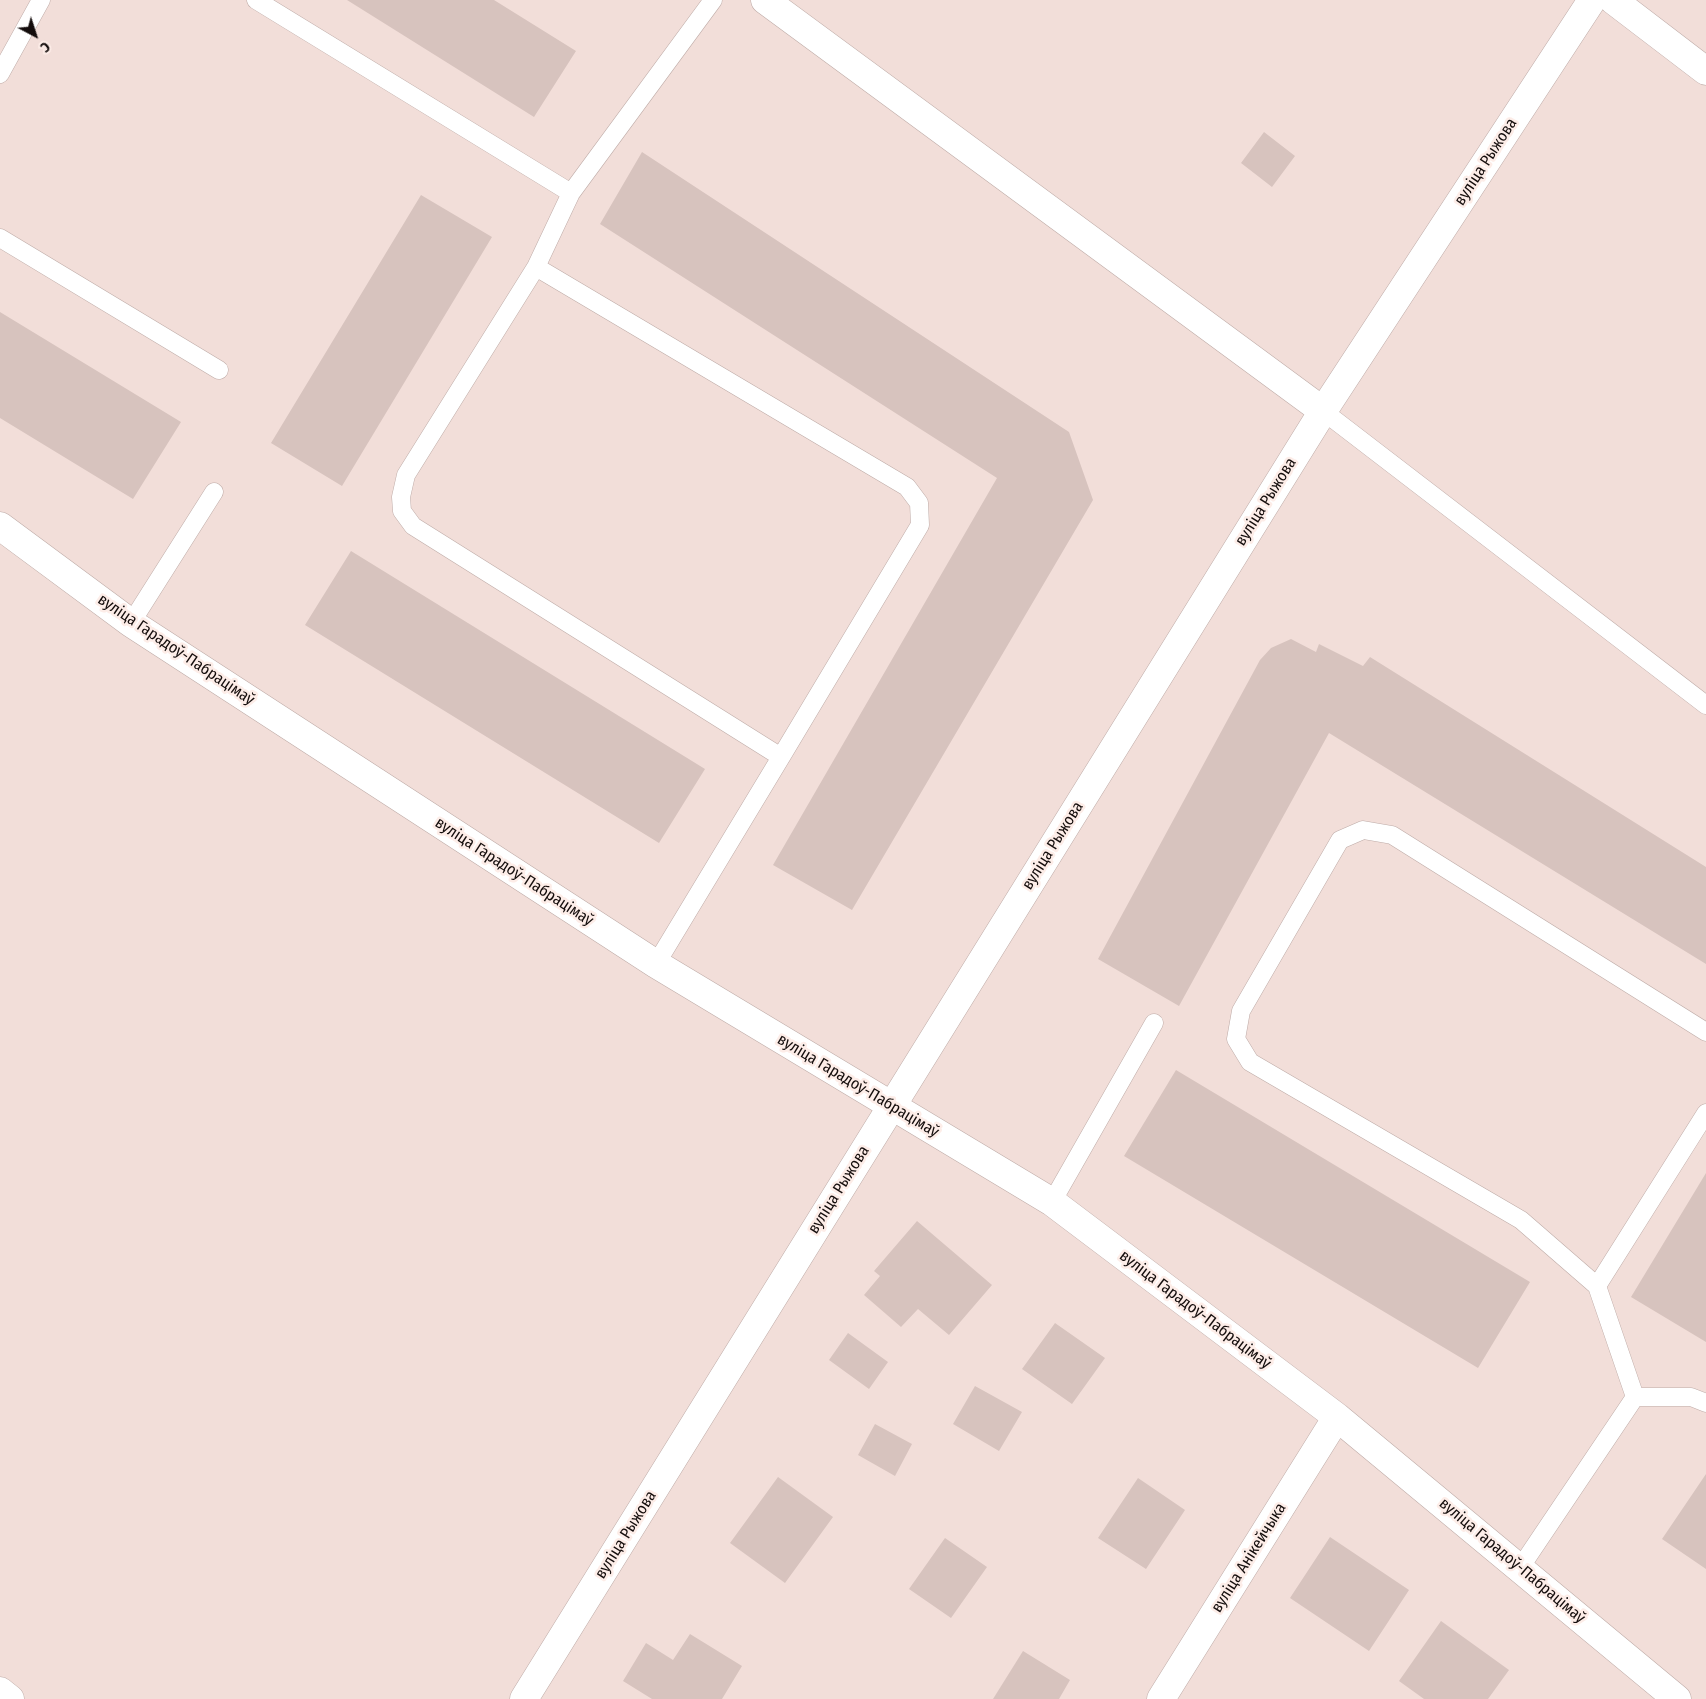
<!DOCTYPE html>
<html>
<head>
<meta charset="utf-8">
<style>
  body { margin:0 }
  #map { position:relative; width:1706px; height:1699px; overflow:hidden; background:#f2ded9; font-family:"Fira Sans Condensed",sans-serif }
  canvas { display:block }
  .north { position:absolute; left:10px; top:10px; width:50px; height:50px; -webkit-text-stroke:4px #fdede8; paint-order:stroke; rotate:140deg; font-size:14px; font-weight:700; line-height:20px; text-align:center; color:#140d0c }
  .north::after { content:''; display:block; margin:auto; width:18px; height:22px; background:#140d0c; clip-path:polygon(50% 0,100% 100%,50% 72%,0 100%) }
</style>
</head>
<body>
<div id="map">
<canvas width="1706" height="1699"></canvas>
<div class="north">С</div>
</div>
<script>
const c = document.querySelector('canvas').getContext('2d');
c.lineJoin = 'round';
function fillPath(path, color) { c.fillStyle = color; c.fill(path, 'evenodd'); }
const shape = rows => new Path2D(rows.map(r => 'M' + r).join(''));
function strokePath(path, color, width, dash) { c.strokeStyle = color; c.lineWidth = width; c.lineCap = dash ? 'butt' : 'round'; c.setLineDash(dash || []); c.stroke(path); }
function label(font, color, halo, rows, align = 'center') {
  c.font = font + ' "Fira Sans Condensed",sans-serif'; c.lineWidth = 5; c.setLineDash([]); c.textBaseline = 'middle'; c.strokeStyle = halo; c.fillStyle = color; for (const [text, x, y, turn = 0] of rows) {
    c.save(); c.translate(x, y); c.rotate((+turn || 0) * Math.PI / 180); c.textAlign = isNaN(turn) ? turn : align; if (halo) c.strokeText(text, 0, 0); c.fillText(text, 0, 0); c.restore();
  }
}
const building = shape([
  [347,0,494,0,576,51,534,117],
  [1264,132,1295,156,1272,187,1241,163],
  [642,152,1069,432,1093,500,852,910,773,865,997,478,600,224],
  [421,195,492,237,342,486,271,443],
  [0,312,181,422,133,499,0,418],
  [351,551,705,769,659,843,305,625],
  [1291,639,1316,652,1319,644,1363,666,1370,657,1706,867,1706,964,1329,733,1179,1006,1098,959,1260,660,1271,648],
  [1176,1070,1530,1282,1478,1368,1124,1156],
  [1706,1173,1706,1342,1631,1297],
  [917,1221,992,1285,949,1335,918,1309,901,1327,864,1295,880,1276,874,1271],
  [1055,1323,1105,1358,1072,1404,1022,1369],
  [848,1333,888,1362,869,1389,829,1360],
  [975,1386,1022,1412,999,1451,953,1424],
  [875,1424,912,1444,895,1476,858,1455],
  [1706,1474,1706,1569,1662,1539],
  [778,1477,833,1517,785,1583,730,1543],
  [1138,1478,1185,1510,1146,1569,1098,1538],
  [1330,1537,1409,1590,1369,1651,1290,1598],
  [945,1538,987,1567,951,1618,909,1589],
  [1441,1621,1509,1670,1488,1699,1424,1699,1399,1681],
  [690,1634,742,1666,722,1699,652,1699,623,1681,646,1643,673,1660],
  [1023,1651,1070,1680,1059,1699,993,1699]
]);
const lane = shape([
  [256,0,571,193],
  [0,74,41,0],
  [0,238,219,370],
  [536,267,907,487,919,503,920,525,781,757],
  [1323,411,1706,705],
  [131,623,214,492],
  [656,964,781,757,413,526,402,511,401,497,406,475,536,267,571,193,713,0],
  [1706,1032,1392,835,1363,830,1340,840,1241,1011,1236,1039,1250,1062,1521,1220,1597,1286,1706,1113],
  [1052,1202,1154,1023],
  [1635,1397,1691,1397,1706,1403],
  [1520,1568,1635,1397,1597,1286]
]);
const street = shape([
  [765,0,1323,411],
  [0,526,131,623,656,964,1052,1202,1337,1417,1677,1699],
  [0,1691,10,1699],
  [524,1699,1323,411,1592,0],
  [1161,1699,1337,1417]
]);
const primary = shape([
  [1613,0,1706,71]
]);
const streetNames = [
  ["вуліца Рыжова",1486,162,-57],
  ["вуліца Рыжова",1266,502,-58],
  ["вуліца Гарадоў-Пабрацімаў",176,650,34],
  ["вуліца Рыжова",1053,846,-58],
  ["вуліца Гарадоў-Пабрацімаў",514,872,33],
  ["вуліца Гарадоў-Пабрацімаў",858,1086,31],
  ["вуліца Рыжова",839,1190,-58],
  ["вуліца Гарадоў-Пабрацімаў",1195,1310,37],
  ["вуліца Рыжова",626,1535,-58],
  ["вуліца Анікейчыка",1249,1558,-58],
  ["вуліца Гарадоў-Пабрацімаў",1512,1561,40]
];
fillPath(building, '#d7c3be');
strokePath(lane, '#beaba7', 19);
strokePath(street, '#beaba7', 29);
strokePath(primary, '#beaba7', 29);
strokePath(lane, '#fff', 18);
strokePath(street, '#fff', 28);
strokePath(primary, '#fff', 28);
label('16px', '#140d0c', '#fdede8', streetNames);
</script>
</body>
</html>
